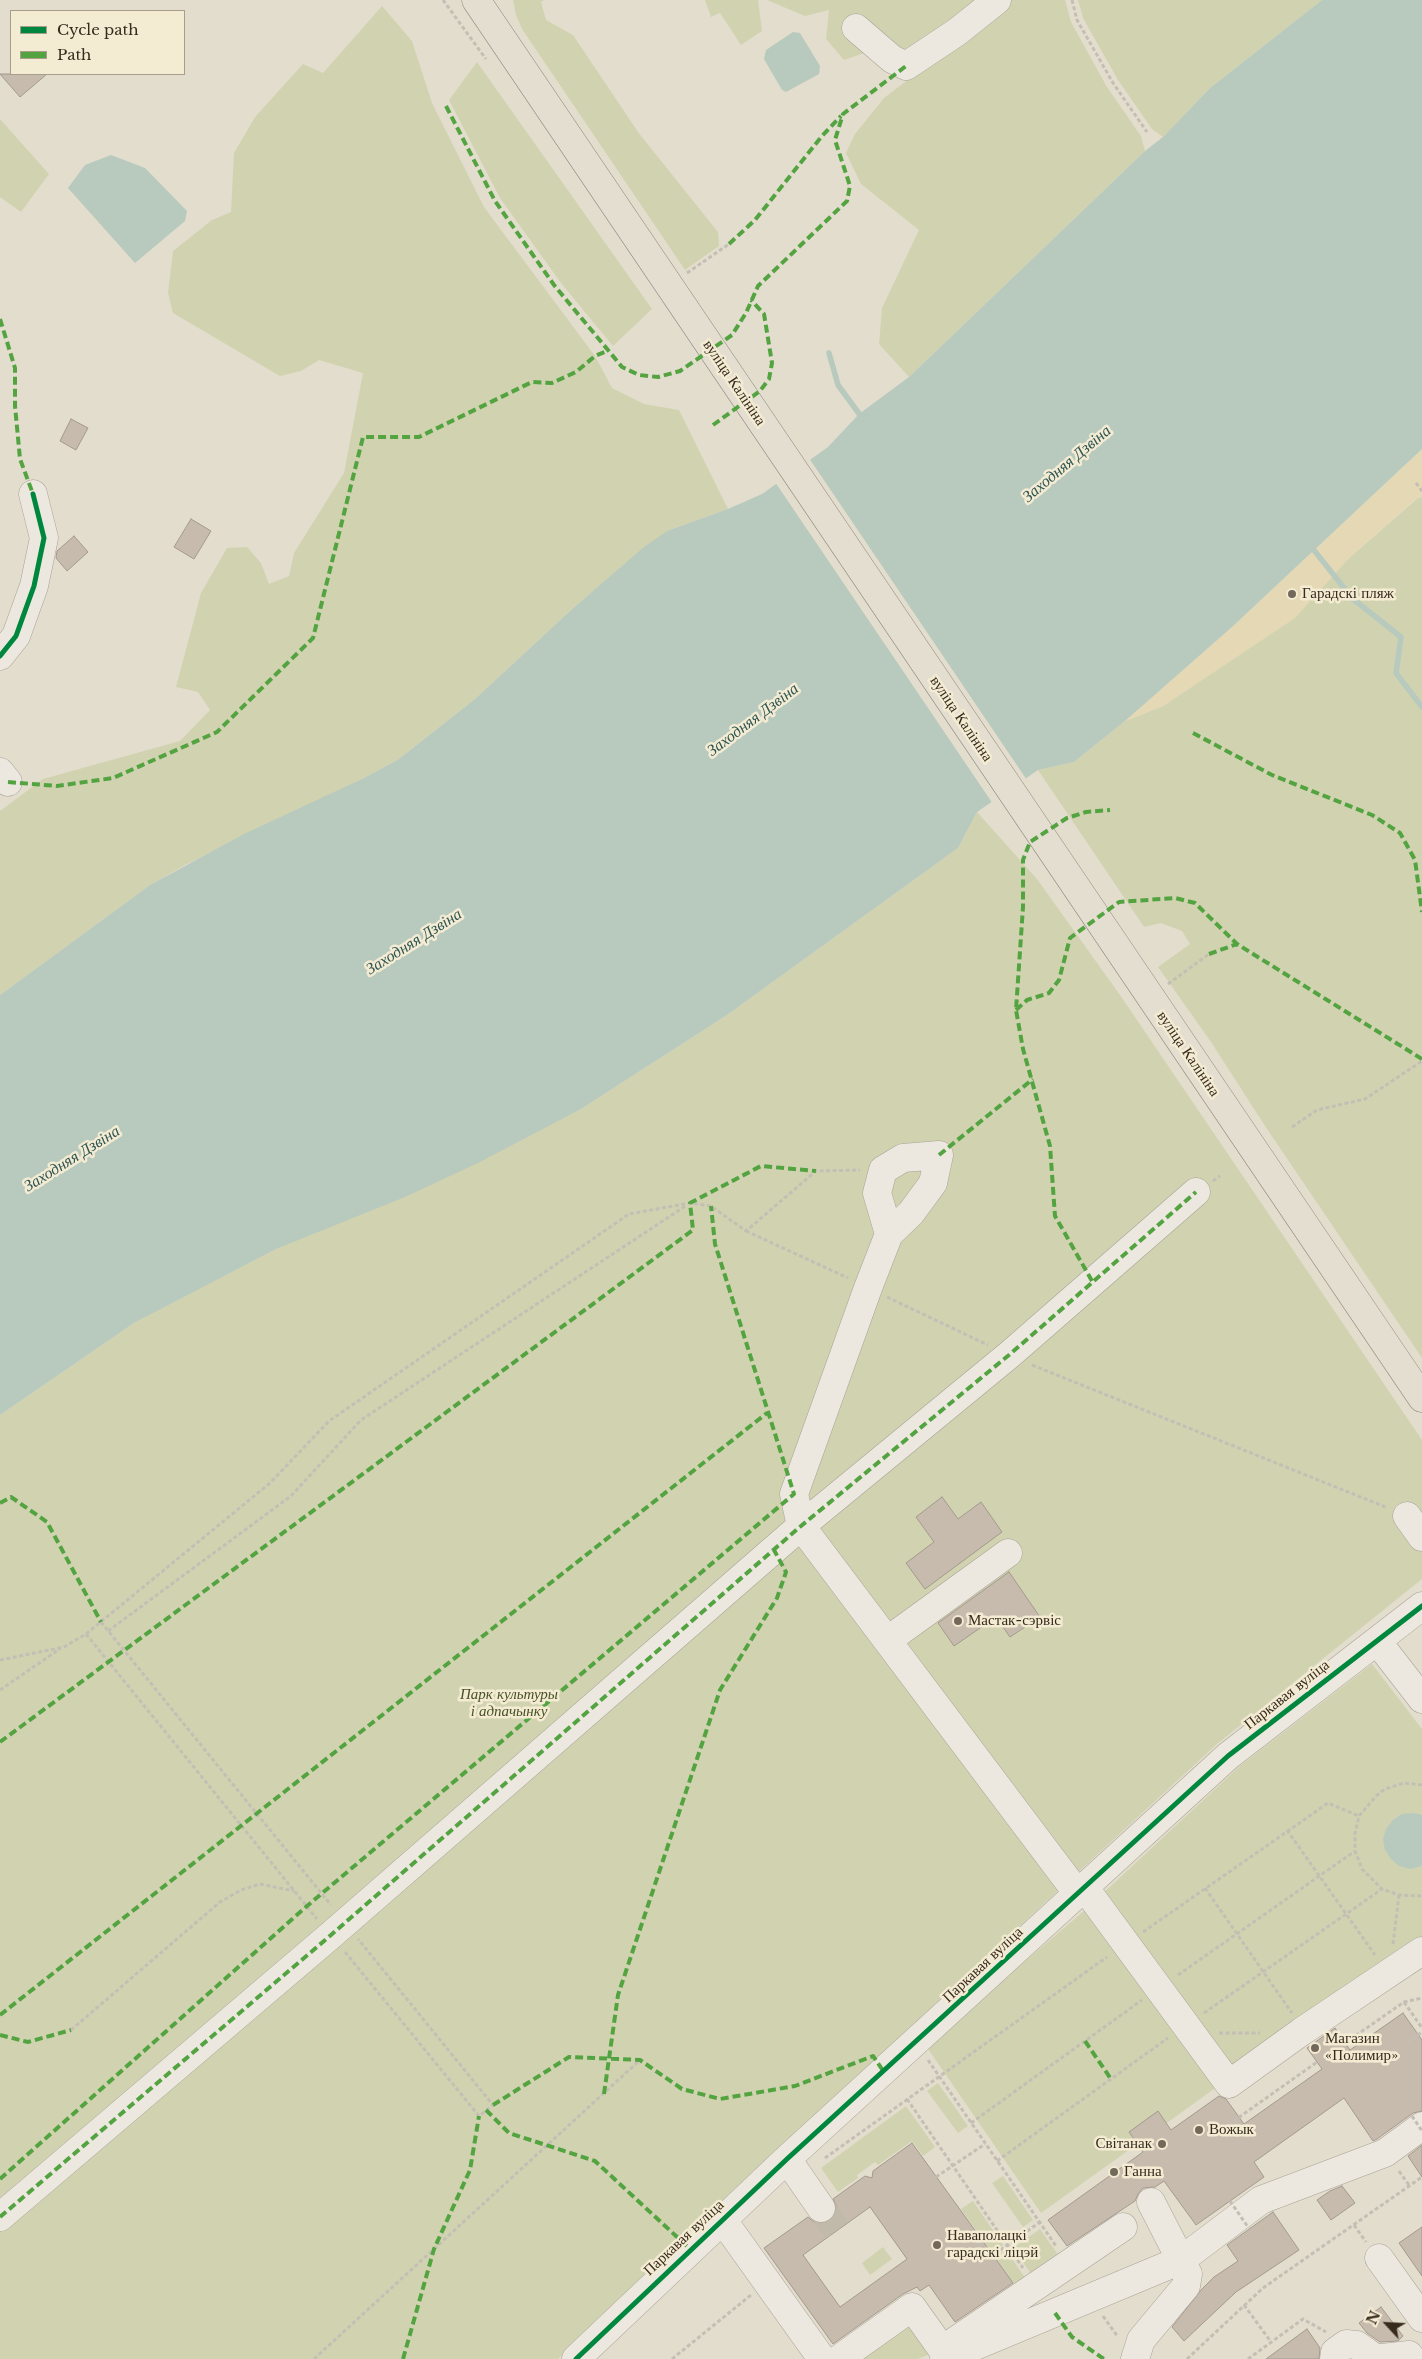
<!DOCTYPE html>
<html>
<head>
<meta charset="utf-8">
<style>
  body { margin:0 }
  #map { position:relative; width:1422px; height:2359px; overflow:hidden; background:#e3ddcd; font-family:"Libre Baskerville",serif }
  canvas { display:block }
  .legend { position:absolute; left:10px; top:10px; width:175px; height:65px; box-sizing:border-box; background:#f4ebd3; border:1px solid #a89e8b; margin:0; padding:6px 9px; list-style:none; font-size:15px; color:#372b1e }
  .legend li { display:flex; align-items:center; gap:10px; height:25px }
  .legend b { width:25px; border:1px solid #a89e8b }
  .north { position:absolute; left:1362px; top:2299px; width:50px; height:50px; -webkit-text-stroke:4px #f4ebd3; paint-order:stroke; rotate:295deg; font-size:14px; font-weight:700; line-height:20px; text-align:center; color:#372b1e }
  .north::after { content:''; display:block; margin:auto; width:18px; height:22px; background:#372b1e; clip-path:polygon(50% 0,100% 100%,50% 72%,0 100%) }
</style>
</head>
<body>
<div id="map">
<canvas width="1422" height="2359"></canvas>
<ul class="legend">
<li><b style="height:6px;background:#00873e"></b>Cycle path</li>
<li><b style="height:6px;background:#53a441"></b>Path</li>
</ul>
<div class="north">N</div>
</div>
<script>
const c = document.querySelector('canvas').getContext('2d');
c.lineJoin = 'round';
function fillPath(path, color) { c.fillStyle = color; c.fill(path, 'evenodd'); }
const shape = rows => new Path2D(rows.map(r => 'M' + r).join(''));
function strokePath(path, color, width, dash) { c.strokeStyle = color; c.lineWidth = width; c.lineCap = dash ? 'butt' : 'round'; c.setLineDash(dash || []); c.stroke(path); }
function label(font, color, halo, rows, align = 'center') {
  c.font = font + ' "Libre Baskerville",serif'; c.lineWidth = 5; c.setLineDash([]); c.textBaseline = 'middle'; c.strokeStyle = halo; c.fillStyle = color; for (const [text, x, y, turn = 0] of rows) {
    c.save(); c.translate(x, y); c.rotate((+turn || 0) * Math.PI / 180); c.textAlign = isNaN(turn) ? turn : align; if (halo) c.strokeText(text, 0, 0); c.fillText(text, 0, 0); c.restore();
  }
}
const green = shape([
  [513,0,544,0,541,2,546,20,573,35,638,132,718,232,719,246,685,270,522,29,516,15],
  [705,0,758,0,762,31,741,45,720,13,711,17],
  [767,0,1065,0,1071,22,1107,87,1141,136,1145,151,909,377,879,344,882,308,919,230,861,184,846,153,855,134,884,98,918,72,870,51,844,60,826,39,829,10,805,16],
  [1078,0,1322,0,1210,88,1163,137,1152,129,1118,80,1083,18],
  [382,6,412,41,432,103,484,207,595,356,612,388,644,404,679,410,728,509,667,531,570,611,475,699,399,759,364,778,185,865,150,885,0,995,0,811,43,779,180,741,210,710,198,692,176,687,201,593,227,548,247,547,261,563,269,584,289,576,294,553,344,473,363,373,319,360,301,371,280,376,173,313,168,293,173,251,212,220,231,212,234,153,255,117,303,64,323,73],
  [477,62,652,309,613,346,561,283,500,198,449,100],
  [0,119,49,174,21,212,0,197],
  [1422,497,1422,1358,1265,1126,1211,1042,1158,967,1190,944,1182,931,1161,923,1144,927,1038,770,1074,762,1125,721,1163,706,1294,618,1348,559,1418,498],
  [977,812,1037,879,1120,995,1422,1440,1422,1579,1217,1744,713,2209,558,2359,0,2359,0,1415,134,1323,206,1285,276,1249,581,1109,727,1015,958,848],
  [1372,1664,1422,1729,1422,1940,1041,2213,926,2046,1085,1910,1241,1765],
  [938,2083,968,2126,958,2133,927,2091],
  [906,2106,935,2147,923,2156,912,2141,878,2165,875,2162,857,2175,858,2178,838,2192,821,2168],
  [1003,2176,1033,2220,1023,2227,992,2183],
  [973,2201,1003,2245,992,2253,961,2209],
  [1040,2229,1061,2259,1034,2278,1013,2248],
  [883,2247,892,2259,870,2275,862,2263],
  [1006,2250,1028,2282,1015,2286,995,2258],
  [906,2321,930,2354,918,2359,852,2359]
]);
const sand = shape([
  [1422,449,1422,497,1417,498,1348,559,1295,618,1163,706,1125,721,1232,627]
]);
const water = shape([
  [1322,0,1422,0,1422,449,1232,627,1125,721,1074,762,1038,770,977,812,958,848,727,1015,581,1109,478,1163,405,1197,276,1249,134,1323,0,1415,0,995,150,885,244,834,364,778,399,759,475,699,570,611,644,547,667,531,728,509,762,494,828,447,859,414,909,377,1145,151,1163,137,1210,88],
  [793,32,800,33,820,66,819,74,786,92,782,90,764,59,766,50],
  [111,155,145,168,187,211,185,221,135,263,68,188,85,165],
  [1413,1813,1422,1815,1422,1866,1410,1869,1399,1866,1391,1859,1385,1850,1383,1839,1386,1829,1393,1820,1402,1814]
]);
const pier = shape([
  [809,458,1027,780,993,804,775,482]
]);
const stream = shape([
  [829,353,838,385,863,419],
  [1309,544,1353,599,1401,637,1396,673,1422,707]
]);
const building = shape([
  [0,74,47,74,20,97,0,74],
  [71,419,88,428,76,450,60,441,71,419],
  [191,519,211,531,194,559,174,547,191,519],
  [74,536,88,552,67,571,56,558,57,551,74,536],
  [942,1497,958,1519,981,1502,1002,1532,925,1589,906,1563,934,1542,916,1517,942,1497],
  [1009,1572,1040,1617,1010,1637,996,1617,954,1646,938,1623,1009,1572],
  [1403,2013,1422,2040,1422,2111,1413,2113,1377,2139,1373,2141,1344,2098,1254,2162,1264,2177,1196,2225,1164,2181,1155,2187,1143,2188,1138,2194,1135,2201,1067,2246,1048,2220,1143,2152,1129,2132,1158,2111,1171,2130,1219,2096,1226,2099,1244,2124,1322,2069,1307,2048,1335,2028,1350,2050,1403,2013],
  [912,2143,1013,2283,955,2322,929,2285,920,2291,917,2287,903,2294,833,2344,764,2248,808,2217,814,2222,822,2224,830,2221,835,2214,837,2207,833,2199,865,2176,872,2178,873,2171,912,2143],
  [870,2207,907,2259,840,2307,803,2255,870,2207],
  [1422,2145,1422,2177,1408,2156,1422,2145],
  [1342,2186,1355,2203,1331,2220,1317,2200,1330,2191,1342,2186],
  [1273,2212,1299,2250,1236,2292,1184,2341,1172,2327,1201,2290,1214,2277,1238,2261,1227,2245,1273,2212],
  [1422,2227,1422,2276,1399,2243,1422,2227],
  [1381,2307,1403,2336,1398,2341,1380,2342,1367,2333,1359,2323,1381,2307],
  [1307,2329,1320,2348,1319,2359,1266,2359,1307,2329]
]);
const minorTunnel = shape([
  [821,2208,837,2230]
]);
const path = shape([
  [443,0,486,59],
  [1072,0,1077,20,1113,83,1147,132],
  [687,273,729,244],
  [1416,483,1422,491],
  [1168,984,1209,954],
  [1292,1127,1317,1110,1365,1099,1422,1061],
  [1213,1181,1220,1176],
  [746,1231,848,1278],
  [887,1297,988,1345],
  [1032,1365,1388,1508],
  [101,1622,331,1905],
  [108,1631,291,1496,361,1420,687,1205],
  [86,1634,317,1919],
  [0,1660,64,1647,86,1634,270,1483,329,1421,629,1214,690,1203,711,1206,746,1231,816,1171,860,1170],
  [0,1690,61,1648],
  [1422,1785,1404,1783,1385,1789,1376,1796,1359,1816,1355,1834,1355,1851,1362,1869,1382,1889,1399,1895,1422,1896],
  [1287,1830,1375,1955],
  [1205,1888,1292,2013],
  [1143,1932,1328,1803,1359,1816],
  [1393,1944,1399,1895],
  [345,1952,479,2116,493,2105,358,1939],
  [1178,1975,1355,1851],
  [1404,2002,1422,2028],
  [1204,2013,1382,1889],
  [71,2030,220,1902,241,1890,260,1884,294,1891],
  [1219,2033,1260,2033],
  [1345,2043,1404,2002,1422,1998],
  [1407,2043,1422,2032],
  [928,2060,1056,2246],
  [907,2099,1023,2268],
  [971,2123,1142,2000],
  [1228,2125,1317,2062],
  [825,2158,1107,1957],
  [997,2161,1168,2038],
  [1399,2171,1409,2185],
  [936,2177,985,2144],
  [1354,2225,1366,2242],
  [978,2243,989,2258,1040,2222],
  [1244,2305,1271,2342],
  [1103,2316,1118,2337],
  [314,2359,640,2060],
  [672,2359,751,2295],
  [1187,2359,1263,2288,1422,2177],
  [1248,2359,1303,2319,1326,2332]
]);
const minor = shape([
  [856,28,892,59,906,66,957,32,997,0],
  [0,656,16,636,34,586,44,538,33,494],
  [0,772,8,782],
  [889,1234,877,1193,883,1170,903,1158,939,1155,933,1183,911,1213,889,1234,868,1288,794,1494,801,1526,1078,1894],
  [1407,1516,1422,1537],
  [888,1640,1008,1553],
  [1377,1641,1422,1699],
  [1085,1888,1229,2084,1301,2032,1422,1951],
  [787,2159,821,2208],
  [0,2217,331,1935,801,1526,1009,1355,1196,1192],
  [722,2219,822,2359],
  [1379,2258,1422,2318],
  [952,2343,1123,2227],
  [576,2359,787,2159,1228,1756,1422,1606],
  [839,2359,912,2307,949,2359],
  [944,2359,1181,2260,1261,2200,1385,2153,1422,2126],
  [1135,2359,1141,2340,1186,2286,1188,2274,1151,2202],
  [1334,2359,1335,2352,1346,2344,1357,2345,1375,2358],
  [1373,2359,1409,2355,1412,2359]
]);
const major = shape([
  [476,0,1422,1398]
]);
const pathBridge = shape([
  [1412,2116,1422,2131],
  [1230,2201,1248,2227]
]);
const quiet = shape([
  [446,106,495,201,554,285,622,367,639,375,658,377,680,371,732,335,746,313,758,286,847,201,850,186,835,140,843,114,906,66],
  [729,244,755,220,822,136,841,116],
  [0,319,15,368,15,406,20,459,33,494],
  [713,425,760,391,769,379,772,363,764,314,751,300],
  [1193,733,1272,775,1372,815,1400,833,1415,860,1422,912],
  [8,782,57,786,113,778,217,732,313,638,363,437,419,437,532,382,552,383,576,372,595,356,607,351],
  [1209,954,1237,944],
  [1016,1010,1027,1000,1049,993,1059,980,1070,938,1119,902,1175,898,1195,903,1237,944,1422,1059],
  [939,1155,1033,1079],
  [1092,1281,1055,1216,1050,1146,1023,1049,1016,1010,1023,907,1023,860,1030,842,1067,818,1086,812,1110,810],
  [0,1503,11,1497,47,1522,101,1622],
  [0,1742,693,1230,690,1203,761,1166,816,1171],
  [0,2015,767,1413],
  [0,2035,28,2042,71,2030],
  [1085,2041,1111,2079],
  [604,2094,618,1995,720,1690,777,1598,786,1572,774,1550],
  [493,2105,569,2057,640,2060,682,2089,720,2099,795,2086,873,2056,884,2072],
  [486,2110,509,2133,595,2161,690,2249],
  [0,2179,307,1906,794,1494,715,1244,711,1206],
  [0,2217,331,1935,801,1526,1009,1355,1196,1192],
  [1055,2313,1072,2337,1104,2359],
  [403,2359,434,2249,470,2170,479,2116]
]);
const cycleway = shape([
  [0,656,16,636,34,586,44,538,33,494],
  [576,2359,787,2159,1228,1756,1422,1606]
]);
const markers = [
  [1292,594,5,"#73695b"],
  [958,1621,5,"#73695b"],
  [1315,2048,5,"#73695b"],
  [1199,2130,5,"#73695b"],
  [1162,2144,5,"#73695b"],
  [1114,2172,5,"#73695b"],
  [937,2245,5,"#73695b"]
];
const streetNames = [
  ["вуліца Калініна",734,383,56],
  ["вуліца Калініна",961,719,56],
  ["вуліца Калініна",1188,1054,56],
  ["Паркавая вуліца",1287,1695,-38],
  ["Паркавая вуліца",983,1965,-43],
  ["Паркавая вуліца",684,2238,-43]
];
const poiNames = [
  ["Гарадскі пляж",1302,594],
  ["Мастак-сэрвіс",968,1621],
  ["Магазин",1325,2039],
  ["«Полимир»",1325,2056],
  ["Вожык",1209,2130],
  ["Світанак",1152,2144,"right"],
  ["Ганна",1124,2172],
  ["Наваполацкі",947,2236],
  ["гарадскі ліцэй",947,2253]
];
const parkNames = [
  ["Парк культуры",509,1695],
  ["і адпачынку",509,1712]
];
const waterNames = [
  ["Заходняя Дзвіна",1067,464,-40],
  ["Заходняя Дзвіна",753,720,-37],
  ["Заходняя Дзвіна",414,942,-32],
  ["Заходняя Дзвіна",72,1159,-32]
];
fillPath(green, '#d1d3b0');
fillPath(sand, '#e5d9b5');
fillPath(water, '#b8c9be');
fillPath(pier, '#e3ddcd');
strokePath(stream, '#b8c9be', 5.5);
fillPath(building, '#c7bbae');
strokePath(building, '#a3998d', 1);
strokePath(minorTunnel, '#c1b9aa', 28, [28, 14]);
strokePath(minor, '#a8a296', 29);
strokePath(major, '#8e877d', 29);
strokePath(path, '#c4beb5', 3, [4, 2.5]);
strokePath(minor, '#ece8df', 28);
strokePath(major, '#e3ded0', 28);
strokePath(pathBridge, '#c4beb5', 3, [4, 2.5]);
strokePath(quiet, '#53a441', 4, [8, 4]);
strokePath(cycleway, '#00873e', 5);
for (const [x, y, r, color] of markers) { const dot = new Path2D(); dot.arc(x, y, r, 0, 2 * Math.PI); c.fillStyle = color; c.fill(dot); strokePath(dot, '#f4ebd3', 2); }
label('15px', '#372b1e', '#f4ebd3', streetNames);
label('15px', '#372b1e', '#f4ebd3', poiNames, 'left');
label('italic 15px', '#465226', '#f4ebd3', parkNames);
label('italic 16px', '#2e5654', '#f4ebd3', waterNames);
</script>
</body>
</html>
